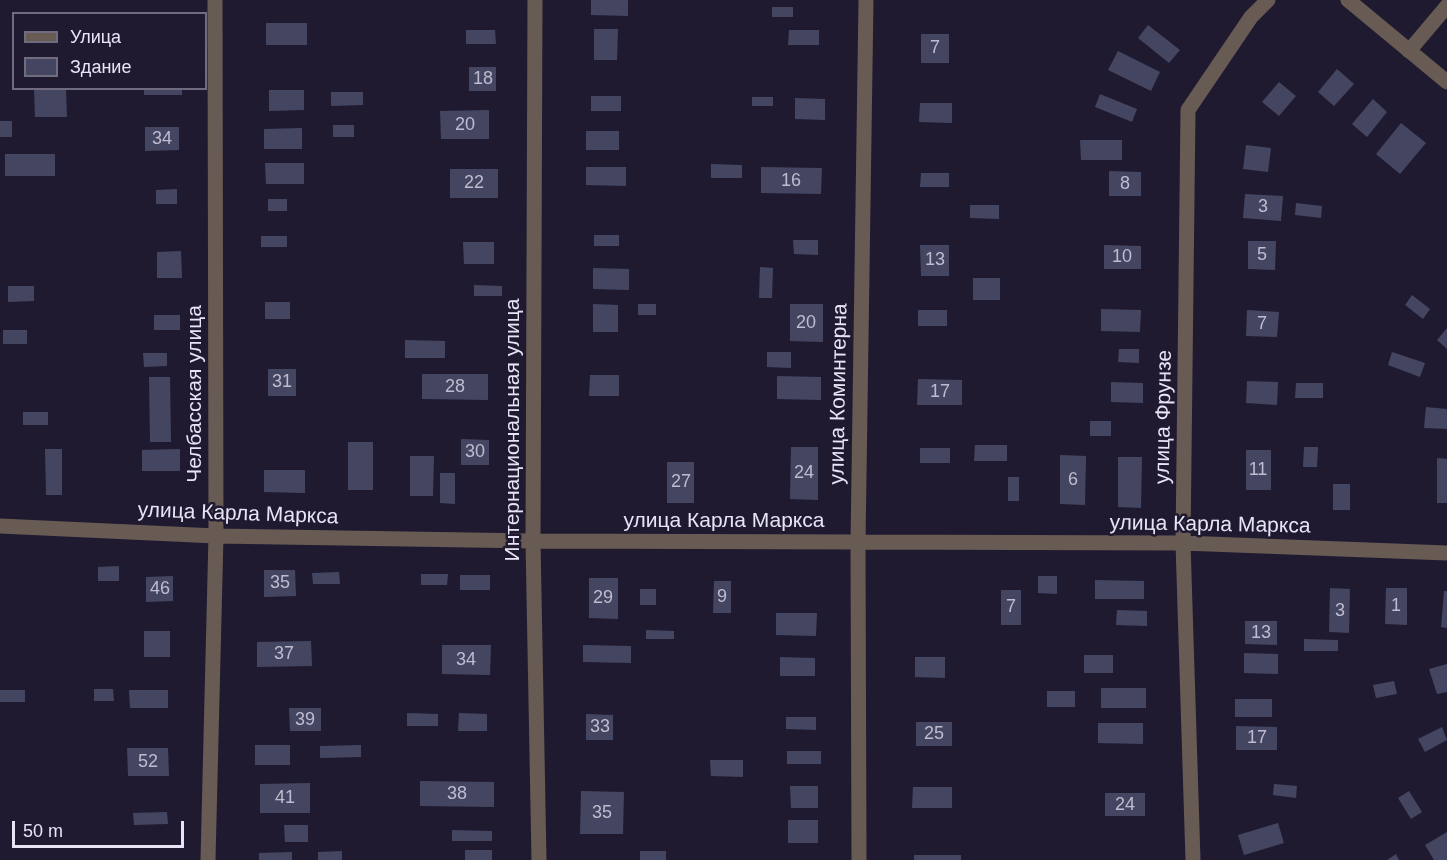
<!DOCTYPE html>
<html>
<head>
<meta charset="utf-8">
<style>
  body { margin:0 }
  #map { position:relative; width:1447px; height:860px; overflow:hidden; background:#201a31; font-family:Arial,sans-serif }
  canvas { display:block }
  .legend { position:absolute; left:12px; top:12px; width:195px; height:78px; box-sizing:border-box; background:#201a31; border:2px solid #706b7f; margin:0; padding:8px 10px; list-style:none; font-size:18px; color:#e7e4f5 }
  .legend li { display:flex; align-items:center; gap:12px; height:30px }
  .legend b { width:30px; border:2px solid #706b7f }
  .scale { position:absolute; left:12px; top:821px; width:172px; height:27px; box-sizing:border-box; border:3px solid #e7e4f5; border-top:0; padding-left:8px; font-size:18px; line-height:21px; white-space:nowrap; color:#e7e4f5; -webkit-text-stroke:4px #201a31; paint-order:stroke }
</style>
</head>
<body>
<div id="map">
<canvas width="1447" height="860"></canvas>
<ul class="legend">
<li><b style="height:8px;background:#685b54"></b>Улица</li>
<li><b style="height:16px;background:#444661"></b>Здание</li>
</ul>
<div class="scale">50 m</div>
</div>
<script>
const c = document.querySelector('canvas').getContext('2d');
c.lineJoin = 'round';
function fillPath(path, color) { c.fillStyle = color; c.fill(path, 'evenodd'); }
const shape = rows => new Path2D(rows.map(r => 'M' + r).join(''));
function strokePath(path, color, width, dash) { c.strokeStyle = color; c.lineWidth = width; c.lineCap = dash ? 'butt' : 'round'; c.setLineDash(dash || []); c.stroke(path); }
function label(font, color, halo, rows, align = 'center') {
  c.font = font + ' Arial,sans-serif'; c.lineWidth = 5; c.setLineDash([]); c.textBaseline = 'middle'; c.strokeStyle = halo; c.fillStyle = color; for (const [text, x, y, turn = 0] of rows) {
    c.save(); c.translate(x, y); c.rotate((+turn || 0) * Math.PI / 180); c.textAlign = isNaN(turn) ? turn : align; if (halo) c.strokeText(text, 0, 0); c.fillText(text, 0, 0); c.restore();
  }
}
const building = shape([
  [591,0,628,0,628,16,591,15],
  [772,7,793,7,793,17,772,17],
  [266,23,307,23,307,45,266,45],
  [1148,25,1180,50,1169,63,1138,38],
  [594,29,618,29,617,60,594,60],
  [466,30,495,30,496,44,466,44],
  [789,30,819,30,819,45,788,45],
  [921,34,949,34,949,63,921,63],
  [1118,51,1160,72,1151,91,1108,70],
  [469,67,496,67,496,91,469,91],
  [1337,69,1354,84,1334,106,1318,92],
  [1279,82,1296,96,1279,116,1262,102],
  [34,88,66,88,67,117,35,117],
  [144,88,182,88,182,95,144,95],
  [269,90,304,90,304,110,269,111],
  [331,92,363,92,363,105,331,106],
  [1100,94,1137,109,1132,122,1095,107],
  [591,96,621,96,621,111,591,111],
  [752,97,773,97,773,106,752,106],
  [795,98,825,99,825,120,795,119],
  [1373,99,1387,112,1367,137,1352,124],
  [920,103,952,103,952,123,919,122],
  [489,110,489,139,441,139,440,111],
  [0,121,12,121,12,137,0,137],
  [1401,123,1426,143,1400,174,1376,154],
  [333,125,354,125,354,137,333,137],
  [145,127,179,127,179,150,145,151],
  [302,128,302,149,264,149,264,129],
  [586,131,619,131,619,150,586,150],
  [1080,140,1122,140,1122,160,1081,160],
  [1246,145,1271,148,1268,172,1243,169],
  [5,154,55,154,55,176,5,176],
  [265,163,304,163,304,184,266,184],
  [711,164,742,165,742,178,711,178],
  [586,167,626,167,626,186,586,185],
  [761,167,822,168,821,194,761,193],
  [450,169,498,169,498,198,450,198],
  [1109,171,1141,172,1141,196,1109,196],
  [921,173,949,173,949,187,920,187],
  [177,189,177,204,156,204,156,190],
  [1245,194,1283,196,1281,221,1243,218],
  [268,199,287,199,287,211,268,211],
  [1296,203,1322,206,1321,218,1295,215],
  [970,205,999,205,999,219,970,218],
  [594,235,619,235,619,246,594,246],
  [261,236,287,236,287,247,261,247],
  [793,240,818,240,818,255,794,254],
  [1248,241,1276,241,1275,270,1248,269],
  [463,242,494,242,494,264,464,264],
  [920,245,949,245,949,276,921,276],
  [1104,245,1141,246,1141,269,1104,269],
  [181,251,182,278,157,278,157,252],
  [760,267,773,268,772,298,759,298],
  [593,268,629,269,629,290,593,289],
  [973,278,1000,278,1000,300,973,300],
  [474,285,502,286,502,296,474,296],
  [8,286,34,286,34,301,8,302],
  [1412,295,1430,309,1423,319,1405,305],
  [265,302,290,302,290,319,265,319],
  [593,304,618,305,618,332,593,332],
  [638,304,656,304,656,315,638,315],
  [790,304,823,304,823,342,790,341],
  [1101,309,1141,310,1140,332,1101,331],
  [918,310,947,310,947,326,918,326],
  [1247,310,1279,312,1277,337,1246,336],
  [154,315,180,315,180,330,154,330],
  [1447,328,1447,349,1437,340],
  [3,330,27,330,27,344,3,344],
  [405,340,445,341,445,358,405,358],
  [1119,349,1139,349,1139,363,1118,362],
  [767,352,791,352,791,368,767,367],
  [1392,352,1425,363,1420,377,1388,365],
  [143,353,167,353,167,366,144,367],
  [268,369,296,369,296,396,268,396],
  [422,374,488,374,488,400,422,399],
  [590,375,619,375,619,396,589,396],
  [777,376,821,377,821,400,777,399],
  [149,377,170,377,171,442,150,442],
  [918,379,962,380,962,405,917,405],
  [1247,381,1278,382,1277,405,1246,403],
  [1111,382,1143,383,1143,403,1111,402],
  [1296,383,1323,383,1323,398,1295,398],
  [1426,407,1447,409,1447,429,1424,428],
  [23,412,48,412,48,425,23,425],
  [1090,421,1111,421,1111,436,1090,436],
  [461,439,489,440,489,465,461,465],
  [348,442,373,442,373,490,348,490],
  [975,445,1007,445,1007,461,974,461],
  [791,447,818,447,818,500,790,499],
  [1304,447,1318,447,1317,467,1303,467],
  [920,448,950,448,950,463,920,463],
  [45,449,62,449,62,495,46,495],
  [180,449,180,471,142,471,142,450],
  [1246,450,1271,450,1271,490,1246,490],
  [1060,455,1086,456,1085,505,1060,504],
  [410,456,434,456,433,496,410,496],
  [1118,457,1142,457,1141,508,1118,507],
  [1437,458,1447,459,1447,503,1437,503],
  [667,462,694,462,694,503,667,503],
  [264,470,305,470,305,493,264,492],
  [440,473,455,473,455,504,440,503],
  [1008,477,1019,477,1019,501,1008,501],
  [1333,484,1350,484,1350,510,1333,510],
  [119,566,119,581,98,581,98,567],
  [264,570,295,570,296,596,264,597],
  [339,572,340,584,313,584,312,573],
  [421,574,448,574,447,585,421,585],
  [460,575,490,575,490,590,460,590],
  [173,576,173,601,146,602,146,577],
  [1038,576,1057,576,1057,594,1038,593],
  [589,578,618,578,618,619,589,618],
  [1095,580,1144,581,1144,599,1095,599],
  [714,581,731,581,731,613,713,613],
  [1330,588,1350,589,1349,633,1329,632],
  [1386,588,1407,588,1407,625,1385,624],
  [640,589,656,589,656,605,640,605],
  [1001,590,1021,590,1021,625,1001,625],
  [1444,591,1447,591,1447,628,1441,627],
  [1117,610,1147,611,1147,626,1116,625],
  [776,613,817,613,816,636,776,635],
  [1245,621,1277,621,1277,645,1245,644],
  [646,630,674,631,674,639,646,639],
  [144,631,170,631,170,657,144,657],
  [1304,639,1338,640,1338,651,1304,651],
  [311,641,312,666,257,667,257,642],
  [442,645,491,645,490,675,442,674],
  [583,645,631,646,631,663,583,662],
  [1244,653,1278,654,1278,674,1244,673],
  [1084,655,1113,655,1113,673,1084,673],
  [780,657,815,658,815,676,780,676],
  [915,657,945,657,945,678,915,677],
  [1447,664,1447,692,1437,694,1429,669],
  [1394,681,1397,694,1376,698,1373,685],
  [1101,688,1146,688,1146,708,1101,708],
  [94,689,113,689,114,701,94,701],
  [0,690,25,690,25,702,0,702],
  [129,690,168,690,168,708,130,708],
  [1047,691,1075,691,1075,707,1047,707],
  [1235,699,1272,699,1272,717,1235,717],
  [289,708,321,708,321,731,290,731],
  [407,713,438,714,438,726,407,726],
  [459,713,487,714,487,731,458,731],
  [586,714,613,715,613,740,586,740],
  [786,717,816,717,816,730,786,729],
  [916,722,952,722,952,746,916,746],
  [1098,723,1143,723,1143,744,1098,743],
  [1236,726,1277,727,1277,750,1236,750],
  [1442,727,1447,740,1425,752,1418,739],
  [255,745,290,745,290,765,255,765],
  [361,745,361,757,320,758,320,746],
  [127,748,168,748,169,776,128,776],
  [787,751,821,751,821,764,787,764],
  [710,760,743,760,743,777,711,776],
  [420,781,494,782,494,807,420,806],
  [310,783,310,813,260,813,260,784],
  [1274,784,1297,786,1296,798,1273,795],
  [790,786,818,786,818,808,791,808],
  [913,787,952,787,952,808,912,808],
  [581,791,624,792,623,834,580,834],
  [1409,791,1422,812,1411,819,1398,798],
  [1105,793,1145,793,1145,816,1105,816],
  [167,812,168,824,134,825,133,813],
  [788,820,818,820,818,843,788,843],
  [1278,823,1284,843,1244,855,1238,835],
  [284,825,308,825,308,842,285,842],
  [452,830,492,831,492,841,452,841],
  [1447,832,1447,860,1434,860,1425,845],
  [465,850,492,850,492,860,465,860],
  [342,851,342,860,318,860,318,852],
  [640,851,666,851,666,860,640,860],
  [292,852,292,860,259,860,259,853],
  [1396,854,1399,860,1387,860],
  [914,855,961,855,961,860,914,860]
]);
const minor = shape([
  [535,0,533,541,539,860],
  [1348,0,1447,82],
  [1409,51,1447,6],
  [0,526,216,536,533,541,1183,543,1447,553],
  [208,860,216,536,215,0],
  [859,860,858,543,866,0],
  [1193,860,1183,543,1188,110,1251,17,1268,0]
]);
const numberNames = [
  ["7",935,48],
  ["18",483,79],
  ["20",465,125],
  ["34",162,139],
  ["16",791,181],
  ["22",474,183],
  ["8",1125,184],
  ["3",1263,207],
  ["5",1262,255],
  ["10",1122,257],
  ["13",935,260],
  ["20",806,323],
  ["7",1262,324],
  ["31",282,382],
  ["28",455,387],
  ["17",940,392],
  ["30",475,452],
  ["11",1258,470],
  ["24",804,473],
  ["6",1073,480],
  ["27",681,482],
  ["35",280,583],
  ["46",160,589],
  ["9",722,597],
  ["29",603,598],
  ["1",1396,606],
  ["7",1011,607],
  ["3",1340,611],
  ["13",1261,633],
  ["37",284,654],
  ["34",466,660],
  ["39",305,720],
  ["33",600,727],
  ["25",934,734],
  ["17",1257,738],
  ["52",148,762],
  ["38",457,794],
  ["41",285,798],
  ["24",1125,805],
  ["35",602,813]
];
const streetNames = [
  ["Челбасская улица",195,394,-90],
  ["улица Коминтерна",839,394,-89],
  ["улица Фрунзе",1164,417,-89],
  ["Интернациональная улица",513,430,-90],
  ["улица Карла Маркса",238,514,2],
  ["улица Карла Маркса",724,521],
  ["улица Карла Маркса",1210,525,1]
];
fillPath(building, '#444661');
strokePath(minor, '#685b54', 15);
label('18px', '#bebcd0', null, numberNames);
label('21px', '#e7e4f5', '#201a31', streetNames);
</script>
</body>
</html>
